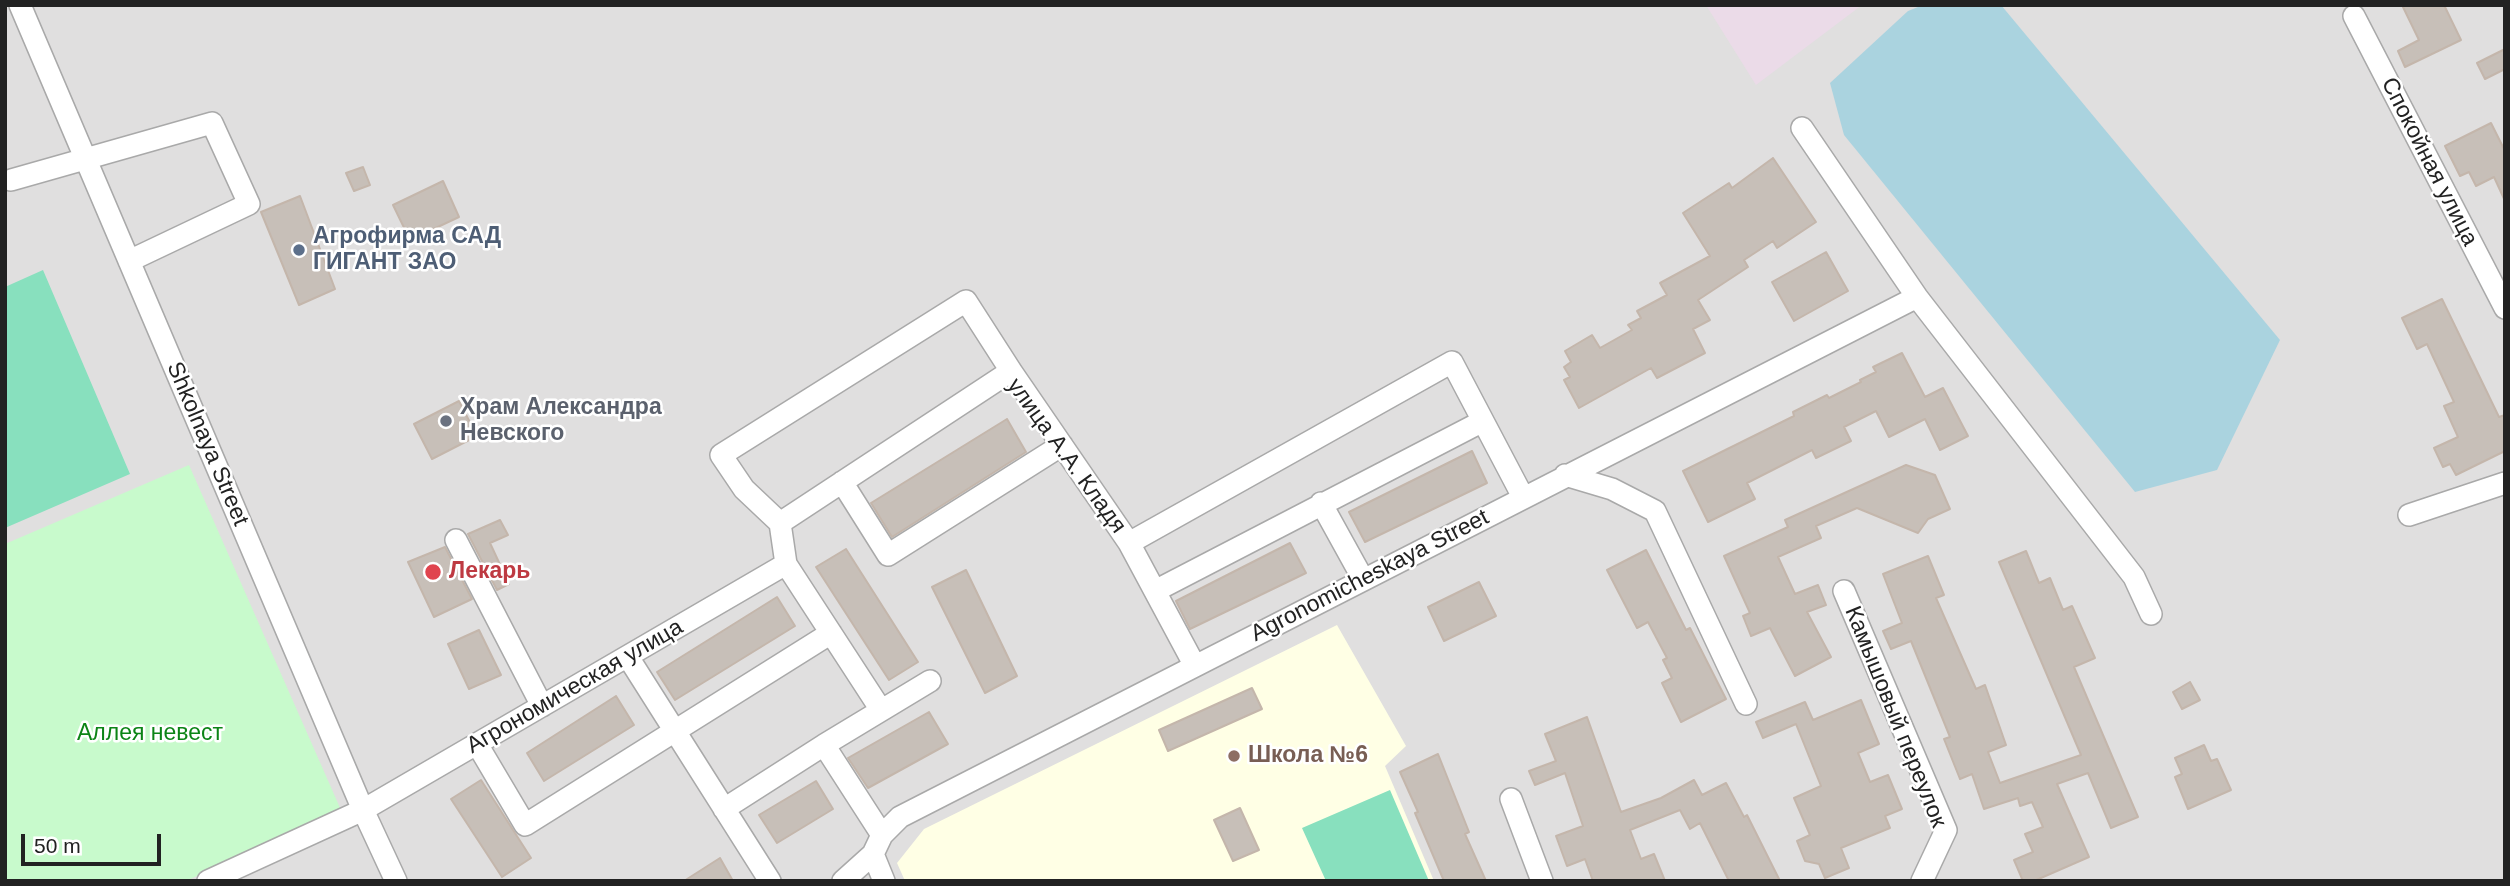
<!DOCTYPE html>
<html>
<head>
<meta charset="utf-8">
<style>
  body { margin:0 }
  #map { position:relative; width:2510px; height:886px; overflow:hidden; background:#f2efe9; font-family:Arial,sans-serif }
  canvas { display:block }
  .frame { position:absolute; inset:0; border:7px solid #222; pointer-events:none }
  .scale { position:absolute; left:21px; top:834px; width:140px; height:32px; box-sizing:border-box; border:4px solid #222; border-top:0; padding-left:9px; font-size:21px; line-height:24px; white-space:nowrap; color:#222; -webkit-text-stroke:5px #fff; paint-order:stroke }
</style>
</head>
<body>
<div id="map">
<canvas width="2510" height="886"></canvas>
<div class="frame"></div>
<div class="scale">50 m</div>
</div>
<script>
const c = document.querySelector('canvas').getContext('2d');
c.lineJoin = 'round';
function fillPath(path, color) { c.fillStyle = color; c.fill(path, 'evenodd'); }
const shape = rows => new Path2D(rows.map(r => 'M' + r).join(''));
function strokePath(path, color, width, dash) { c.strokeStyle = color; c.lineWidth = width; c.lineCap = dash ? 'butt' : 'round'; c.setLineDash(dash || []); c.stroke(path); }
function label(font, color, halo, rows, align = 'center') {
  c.font = font + ' Arial,sans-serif'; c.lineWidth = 5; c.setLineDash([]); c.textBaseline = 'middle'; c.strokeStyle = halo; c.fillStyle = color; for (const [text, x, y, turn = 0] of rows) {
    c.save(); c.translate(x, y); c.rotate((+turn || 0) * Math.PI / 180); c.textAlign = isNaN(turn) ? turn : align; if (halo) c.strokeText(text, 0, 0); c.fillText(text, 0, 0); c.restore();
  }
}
const residential = shape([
  [5,5,2505,5,2505,881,5,881]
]);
const industrial = shape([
  [1706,5,1862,5,1756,85]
]);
const education = shape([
  [1337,625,1406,746,1385,766,1434,881,905,881,897,863,924,829]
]);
const park = shape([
  [189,465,341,810,186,881,5,881,5,544]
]);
const pitch = shape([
  [43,270,130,474,5,528,5,287],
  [1390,790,1429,881,1326,881,1302,828]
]);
const water = shape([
  [1923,5,2001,5,2280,340,2217,470,2135,492,1844,135,1830,83,1908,11]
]);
const building = shape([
  [2402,5,2444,5,2461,40,2405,67,2398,51,2419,40,2402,5],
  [2505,49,2505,69,2485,79,2477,63,2505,49],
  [2491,123,2505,151,2505,201,2494,177,2476,186,2469,172,2460,176,2445,146,2491,123],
  [1773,158,1816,222,1777,248,1773,241,1744,260,1748,267,1698,300,1710,320,1693,329,1705,353,1657,378,1651,368,1579,408,1564,380,1570,377,1564,367,1571,362,1565,351,1592,335,1600,348,1632,330,1628,325,1641,318,1637,311,1667,295,1660,283,1710,256,1683,213,1729,183,1732,188,1773,158],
  [363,167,370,185,354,191,346,173,363,167],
  [443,181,459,217,410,240,393,205,443,181],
  [300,196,335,289,299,305,261,212,300,196],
  [1826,252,1848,291,1794,321,1772,282,1826,252],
  [2442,299,2499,417,2505,415,2505,451,2456,475,2450,464,2443,467,2434,448,2458,437,2444,406,2454,402,2427,344,2417,349,2402,318,2442,299],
  [1902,353,1925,397,1943,388,1968,436,1940,450,1925,419,1889,437,1876,411,1844,427,1851,441,1816,458,1812,450,1747,483,1755,499,1708,522,1683,471,1794,416,1793,412,1827,395,1829,398,1861,382,1860,380,1876,372,1873,367,1902,353],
  [459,401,477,436,432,459,414,424,459,401],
  [1007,419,1026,452,892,537,871,503,1007,419],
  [1472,451,1487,483,1365,542,1349,512,1472,451],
  [1906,465,1935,475,1950,509,1928,519,1918,533,1857,508,1816,526,1821,538,1778,557,1795,594,1818,585,1826,605,1807,612,1831,657,1795,676,1770,628,1751,636,1743,616,1750,613,1724,556,1788,527,1785,520,1906,465],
  [500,520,508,535,490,543,509,584,497,590,468,534,500,520],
  [1290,543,1306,573,1190,629,1176,601,1290,543],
  [445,547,472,599,434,617,408,562,445,547],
  [846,549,918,662,889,680,816,567,846,549],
  [1646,550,1686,630,1690,628,1726,699,1681,722,1662,683,1672,678,1663,660,1667,658,1648,622,1637,628,1607,570,1646,550],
  [2026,551,2039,583,2050,578,2063,610,2072,606,2095,658,2074,667,2138,817,2111,828,2088,773,2057,784,2089,857,2034,881,2023,881,2014,860,2033,852,2025,834,2043,827,2032,802,2020,806,2018,798,1984,809,1972,774,1960,779,1944,739,1950,737,1911,641,1891,649,1883,631,1902,623,1883,574,1928,556,1944,595,1936,598,1976,689,1985,685,2006,745,1988,752,2000,783,2081,755,1999,562,2026,551],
  [966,570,1017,676,985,693,932,587,966,570],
  [1479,582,1496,616,1444,641,1428,607,1479,582],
  [777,597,795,626,675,700,657,672,777,597],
  [479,630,501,675,469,689,448,644,479,630],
  [2190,682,2200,700,2182,709,2173,692,2190,682],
  [1252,688,1262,709,1168,751,1159,730,1252,688],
  [616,696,634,725,544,781,527,753,616,696],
  [1861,700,1879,744,1858,753,1870,782,1888,775,1902,809,1885,816,1890,828,1841,848,1849,868,1825,878,1819,864,1805,861,1797,841,1810,835,1794,798,1821,786,1796,724,1763,738,1756,722,1805,702,1813,720,1861,700],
  [929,712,948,744,868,788,848,758,929,712],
  [1587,717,1621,812,1661,798,1694,780,1702,795,1726,783,1744,817,1747,815,1780,881,1729,881,1700,823,1690,829,1680,810,1630,830,1641,859,1654,854,1665,881,1593,881,1585,859,1567,866,1556,836,1583,826,1565,773,1535,785,1529,771,1556,761,1545,734,1587,717],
  [2204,745,2211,761,2217,759,2231,790,2188,809,2175,777,2182,774,2175,758,2204,745],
  [1438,754,1469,832,1465,834,1486,881,1444,881,1415,813,1418,812,1400,772,1438,754],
  [481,780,531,858,502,877,451,799,481,780],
  [816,781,833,809,777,843,759,815,816,781],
  [1240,808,1259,850,1233,861,1214,820,1240,808],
  [720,858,733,881,684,881,720,858]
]);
const minor = shape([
  [20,5,363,810,396,881],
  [2354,16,2505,308],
  [1802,128,1917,297,2134,577,2151,614],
  [11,180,212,123,249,204,129,261],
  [1565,475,1612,489,1655,511,1746,704],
  [842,482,888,555,1062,445],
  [1321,503,1363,579],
  [2409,515,2505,483],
  [780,523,744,489,721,455,966,301,1011,371],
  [456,540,542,706],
  [1129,543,1452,362,1523,497],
  [1155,591,1483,421],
  [1844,591,1946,830,1922,881],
  [628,657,770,881],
  [881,710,786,564,780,523,1011,371,1129,543,1195,666],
  [477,744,525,825,831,633],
  [824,745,930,681],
  [1511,799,1542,881],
  [724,809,824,745,882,835],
  [873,854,884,881],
  [208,881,363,810,786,564],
  [843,881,873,854,882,835,900,817,1917,297]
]);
const markers = [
  [299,250,7,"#5c6f8a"],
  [446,421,7,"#6b7280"],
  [433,572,9,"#e0444e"],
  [1234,756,7,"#8d6e63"]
];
const streetNames = [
  ["Спокойная улица",2429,162,63],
  ["Shkolnaya Street",207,444,67],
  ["улица А.А. Кладя",1066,456,54],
  ["Agronomicheskaya Street",1370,576,-27],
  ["Агрономическая улица",575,687,-30],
  ["Камышовый переулок",1895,717,68]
];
const serviceNames = [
  ["Агрофирма САД",313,237],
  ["ГИГАНТ ЗАО",313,263]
];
const worshipNames = [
  ["Храм Александра",460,408],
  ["Невского",460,434]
];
const healthNames = [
  ["Лекарь",449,572]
];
const parkNames = [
  ["Аллея невест",150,734]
];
const educationNames = [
  ["Школа №6",1248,756]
];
fillPath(residential, '#e0dfdf');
fillPath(industrial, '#ebdbe8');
fillPath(education, '#ffffe5');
fillPath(park, '#c8facc');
fillPath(pitch, '#88e0be');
fillPath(water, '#aad3df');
fillPath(building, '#c7bfb8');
strokePath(building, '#c4b6ab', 2);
strokePath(minor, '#a9a9a9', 24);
strokePath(minor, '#fff', 21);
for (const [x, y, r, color] of markers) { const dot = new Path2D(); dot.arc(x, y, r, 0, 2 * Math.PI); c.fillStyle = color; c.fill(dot); strokePath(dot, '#fff', 2.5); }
label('23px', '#222', '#fff', streetNames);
label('bold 23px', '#4e5e75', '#fff', serviceNames, 'left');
label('bold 23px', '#5b616d', '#fff', worshipNames, 'left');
label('bold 23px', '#be3a42', '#fff', healthNames, 'left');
label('23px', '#0c8416', '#fff', parkNames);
label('bold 23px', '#785e54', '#fff', educationNames, 'left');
</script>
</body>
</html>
